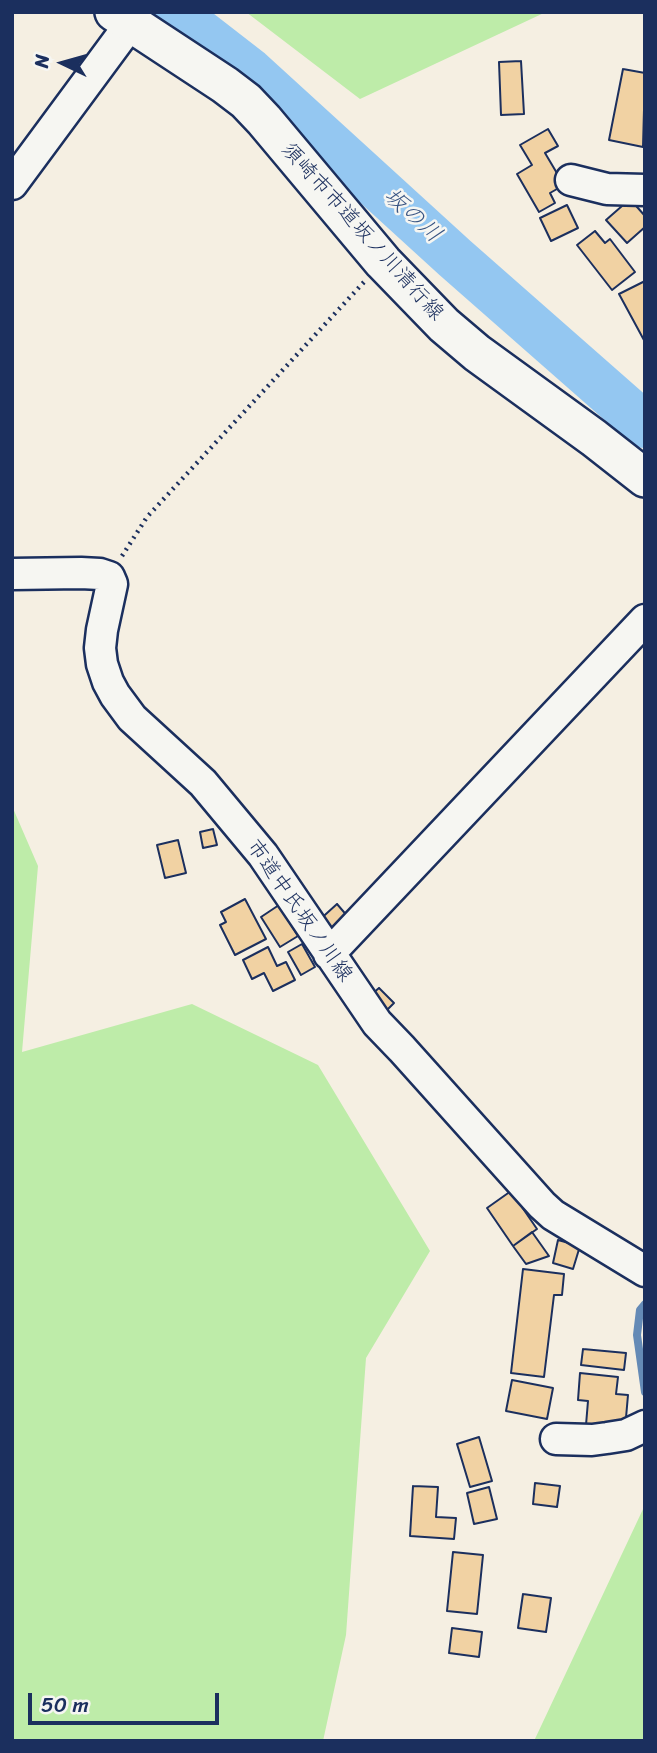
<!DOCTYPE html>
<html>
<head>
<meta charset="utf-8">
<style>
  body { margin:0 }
  #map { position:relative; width:657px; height:1753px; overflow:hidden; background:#f5efe2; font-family:Sriracha,sans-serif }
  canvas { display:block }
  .frame { position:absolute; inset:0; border:14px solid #1b2f5e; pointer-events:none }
  .north { position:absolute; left:28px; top:28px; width:70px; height:70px; -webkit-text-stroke:5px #f6f6f2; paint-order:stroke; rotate:275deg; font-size:19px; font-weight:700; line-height:28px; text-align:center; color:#1b2f5e }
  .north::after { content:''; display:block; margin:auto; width:24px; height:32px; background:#1b2f5e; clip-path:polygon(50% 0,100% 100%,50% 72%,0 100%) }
  .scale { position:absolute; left:28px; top:1693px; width:191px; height:32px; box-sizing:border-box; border:4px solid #1b2f5e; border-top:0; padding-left:9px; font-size:21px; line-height:24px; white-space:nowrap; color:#1b2f5e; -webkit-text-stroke:5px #f6f6f2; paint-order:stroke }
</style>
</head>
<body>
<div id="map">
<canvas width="657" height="1753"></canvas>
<div class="frame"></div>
<div class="north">N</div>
<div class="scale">50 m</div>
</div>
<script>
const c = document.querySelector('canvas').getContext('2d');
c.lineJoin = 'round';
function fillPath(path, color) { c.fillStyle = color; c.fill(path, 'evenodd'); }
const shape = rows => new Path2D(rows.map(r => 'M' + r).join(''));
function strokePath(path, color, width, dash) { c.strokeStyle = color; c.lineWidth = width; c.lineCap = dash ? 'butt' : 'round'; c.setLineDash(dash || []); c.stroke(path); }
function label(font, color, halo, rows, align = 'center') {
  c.font = font + ' Sriracha,"Klee One",sans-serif'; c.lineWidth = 5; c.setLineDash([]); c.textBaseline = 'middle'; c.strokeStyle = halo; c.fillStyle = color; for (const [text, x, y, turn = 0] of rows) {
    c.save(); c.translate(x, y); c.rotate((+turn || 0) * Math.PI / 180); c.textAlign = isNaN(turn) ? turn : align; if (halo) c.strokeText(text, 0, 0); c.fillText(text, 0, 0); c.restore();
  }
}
const green = shape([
  [246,12,546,12,360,99],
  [12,806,38,866,22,1052,192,1004,318,1065,430,1251,366,1358,346,1635,323,1741,12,1741],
  [644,1507,645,1741,534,1741]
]);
const stream = shape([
  [645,1304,640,1310,637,1335,645,1392]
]);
const river = shape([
  [174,12,250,71,455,258,645,425]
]);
const building = shape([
  [521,61,524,114,501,115,499,62,521,61],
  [623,69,645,73,643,147,609,140,623,69],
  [548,129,558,146,545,153,564,185,550,193,555,203,539,212,517,174,532,165,520,145,548,129],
  [630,199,645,216,645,227,627,243,606,220,630,199],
  [567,205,578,228,551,241,540,218,567,205],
  [595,231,605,243,610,239,635,272,612,290,577,245,595,231],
  [645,281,645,342,619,294,645,281],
  [213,829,217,845,203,848,200,832,213,829],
  [178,840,186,873,165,878,157,845,178,840],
  [245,899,266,939,235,955,220,925,226,922,221,912,245,899],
  [337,904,349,918,328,936,316,923,337,904],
  [279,905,298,936,280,947,261,917,279,905],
  [302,944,315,967,301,975,288,952,302,944],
  [268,947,277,966,286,962,295,980,273,991,264,973,252,979,243,960,268,947],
  [379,988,394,1003,387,1010,372,994,379,988],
  [511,1191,537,1229,513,1246,487,1208,511,1191],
  [532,1232,549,1256,526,1264,513,1246,532,1232],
  [558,1240,580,1246,573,1269,553,1263,558,1240],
  [523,1269,564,1274,562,1295,554,1295,544,1377,511,1373,523,1269],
  [583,1349,626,1353,624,1370,581,1365,583,1349],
  [580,1373,618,1377,616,1394,628,1395,625,1429,586,1425,588,1401,578,1400,580,1373],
  [512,1380,553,1388,547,1419,506,1411,512,1380],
  [479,1437,492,1481,470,1487,457,1444,479,1437],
  [535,1483,560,1486,557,1507,533,1504,535,1483],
  [413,1486,438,1487,436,1517,456,1518,454,1539,410,1536,413,1486],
  [489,1487,497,1519,474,1524,467,1493,489,1487],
  [453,1552,483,1555,477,1614,447,1611,453,1552],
  [523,1594,551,1598,546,1632,518,1628,523,1594],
  [452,1628,482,1632,479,1657,449,1653,452,1628]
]);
const path = shape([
  [122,556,147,517,364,282]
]);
const minor = shape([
  [571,180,607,189,645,190],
  [12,184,131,23],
  [12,574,81,573,100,574,109,577,112,584,102,630,100,648,102,664,108,682,115,695,132,718,203,783,263,855,377,1023,402,1049,542,1205,553,1215,645,1271],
  [329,954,645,620],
  [556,1439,592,1440,607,1438,626,1435,645,1426]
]);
const tertiary = shape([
  [114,12,225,85,246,101,264,120,383,262,444,325,477,353,594,438,645,478]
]);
const streetNames = [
  ["須崎市市道坂ノ川清行線",362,232,48],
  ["市道中氏坂ノ川線",299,911,55]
];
const waterNames = [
  ["坂の川",412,216,42]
];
fillPath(green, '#beeca9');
strokePath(stream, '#648ab6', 8);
strokePath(river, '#94c7f1', 46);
fillPath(building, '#f1d2a3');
strokePath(building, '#1b2f5e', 2);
strokePath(minor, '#1b2f5e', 35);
strokePath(tertiary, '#1b2f5e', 42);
strokePath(path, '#1b2f5e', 4.5, [2, 5]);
strokePath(minor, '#f6f6f2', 30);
strokePath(tertiary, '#f6f6f2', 37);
label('21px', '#1b2f5e', '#f6f6f2', streetNames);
label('italic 23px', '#395583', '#f6f6f2', waterNames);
</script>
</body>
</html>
